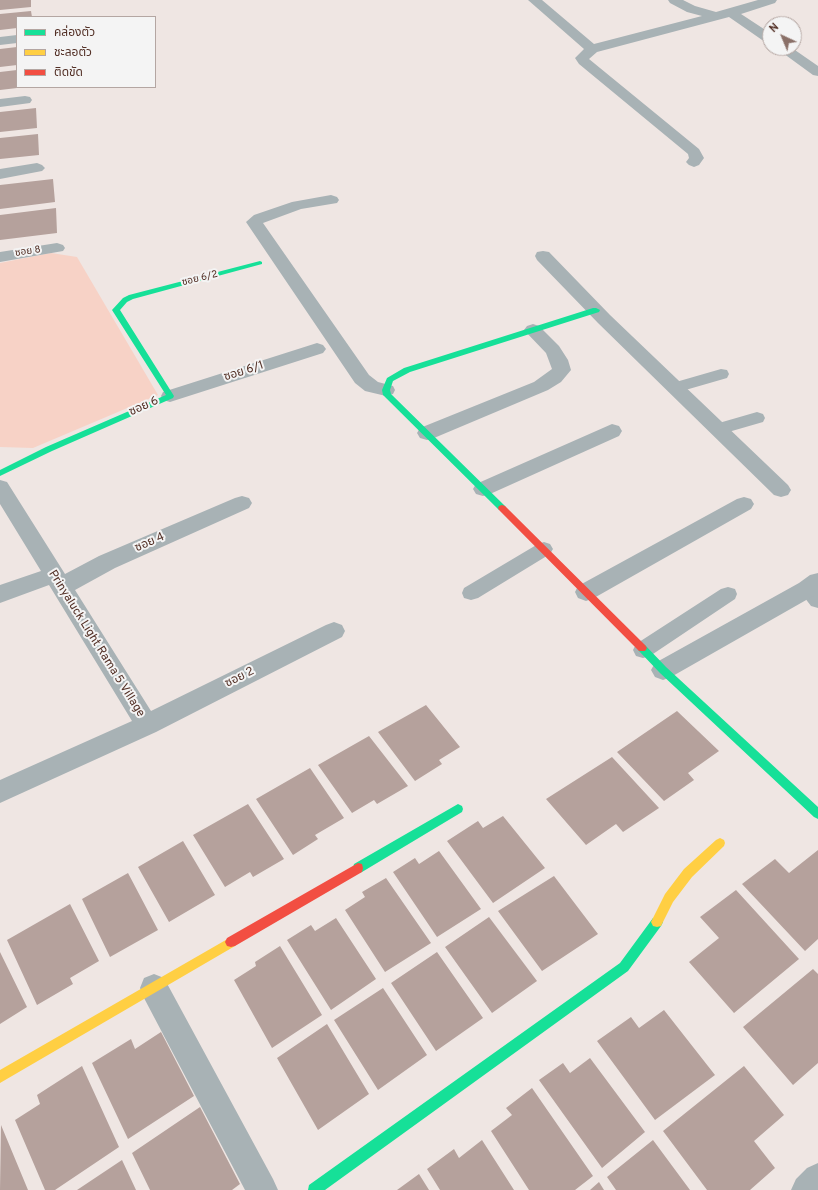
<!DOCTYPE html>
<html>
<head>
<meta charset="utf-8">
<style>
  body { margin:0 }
  #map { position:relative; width:818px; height:1190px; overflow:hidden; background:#efe6e3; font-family:Overpass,"Noto Sans Thai",sans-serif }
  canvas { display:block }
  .legend { position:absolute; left:16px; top:16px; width:140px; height:72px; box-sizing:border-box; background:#f4f4f4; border:1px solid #b4a6a2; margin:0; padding:5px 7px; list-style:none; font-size:12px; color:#533026 }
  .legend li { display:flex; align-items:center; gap:8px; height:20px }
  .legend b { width:20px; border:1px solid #b4a6a2 }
  .north { position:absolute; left:762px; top:16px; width:40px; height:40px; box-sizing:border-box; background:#f4f4f4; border:1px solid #b4a6a2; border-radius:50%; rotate:316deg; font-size:11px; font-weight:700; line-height:16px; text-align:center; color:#533026 }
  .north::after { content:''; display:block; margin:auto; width:14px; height:18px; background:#8a7068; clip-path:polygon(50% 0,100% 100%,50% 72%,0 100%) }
</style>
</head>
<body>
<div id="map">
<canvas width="818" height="1190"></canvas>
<ul class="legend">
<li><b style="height:5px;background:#16e098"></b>คล่องตัว</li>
<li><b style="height:5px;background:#ffcf43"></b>ชะลอตัว</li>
<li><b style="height:5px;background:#f24e42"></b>ติดขัด</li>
</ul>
<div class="north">N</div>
</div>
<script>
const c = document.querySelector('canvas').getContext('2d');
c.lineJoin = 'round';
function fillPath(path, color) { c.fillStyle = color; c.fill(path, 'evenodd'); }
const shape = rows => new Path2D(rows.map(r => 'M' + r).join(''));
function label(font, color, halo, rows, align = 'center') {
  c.font = font + ' Overpass,"Noto Sans Thai",sans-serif'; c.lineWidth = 4; c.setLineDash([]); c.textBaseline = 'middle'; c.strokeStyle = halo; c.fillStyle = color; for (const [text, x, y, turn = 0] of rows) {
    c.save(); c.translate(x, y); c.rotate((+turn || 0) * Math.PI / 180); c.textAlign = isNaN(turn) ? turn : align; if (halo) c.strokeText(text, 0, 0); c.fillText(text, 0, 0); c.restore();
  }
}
const green = shape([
  [51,253,77,257,158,395,33,448,0,447,0,263]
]);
const building = shape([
  [0,0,31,0,31,7,0,10],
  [31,11,32,17,17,17,17,28,0,30,0,14],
  [17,47,17,65,0,67,0,49],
  [17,70,17,88,0,90,0,72],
  [36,108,37,128,0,132,0,112],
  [38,134,39,155,0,159,0,138],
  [53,179,55,202,0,209,0,185],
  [56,208,57,233,0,240,0,215],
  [426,705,460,747,439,760,442,764,415,781,378,732],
  [677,711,719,751,688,773,694,780,664,801,617,752],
  [369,736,408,786,377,804,374,800,352,813,318,765],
  [612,757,659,808,623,832,616,824,586,845,546,799],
  [310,768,344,818,315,835,318,839,293,855,256,799],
  [248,804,284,859,253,877,250,872,225,887,193,835],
  [503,816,545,868,493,903,447,841,478,821,483,828],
  [183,841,215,895,169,922,138,867],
  [818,850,818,939,805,951,742,884,775,859,789,873],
  [439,851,481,909,437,937,393,872,415,858,419,864],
  [128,873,158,930,110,957,82,899],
  [554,876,598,934,542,971,498,911],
  [386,878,431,943,385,972,345,910,365,897,362,892],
  [736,890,799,959,734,1013,689,962,719,938,700,917],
  [70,904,99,961,70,978,73,984,37,1005,7,940],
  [489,917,537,981,492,1013,445,947],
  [336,918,376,979,331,1010,287,940,311,925,315,931],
  [280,946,322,1015,272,1048,234,980,256,966,255,962],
  [0,952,27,1007,0,1024],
  [437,952,483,1018,436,1051,391,983],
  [813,969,818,974,818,1063,793,1085,743,1027],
  [383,988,427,1055,378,1090,334,1020],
  [664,1010,715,1075,655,1120,597,1041,631,1017,639,1028],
  [327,1024,369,1094,318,1130,277,1058],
  [161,1032,194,1096,128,1139,92,1063,131,1039,135,1049],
  [590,1058,645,1132,602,1168,539,1080,563,1063,570,1073],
  [82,1066,119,1147,55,1190,45,1190,15,1120,40,1104,37,1095],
  [744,1066,784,1115,754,1141,775,1168,750,1190,707,1190,663,1131],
  [532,1088,593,1176,575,1190,529,1190,491,1131,512,1115,506,1108],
  [200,1107,240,1184,232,1190,150,1190,132,1153],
  [1,1125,28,1190,0,1190],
  [482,1140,514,1190,440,1190,427,1169,454,1149,459,1158],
  [653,1140,690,1190,616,1190,607,1177],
  [122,1160,136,1190,77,1190],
  [419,1174,429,1190,397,1190],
  [599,1182,604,1190,590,1190]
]);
const lane = shape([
  [721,369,727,370,729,374,727,378,675,393,669,392,667,388,669,384,721,369],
  [757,412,763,414,765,418,763,422,718,435,712,433,710,429,712,425,757,412],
  [544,542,550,544,553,549,550,554,478,598,471,600,464,598,462,593,464,588,538,544,544,542],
  [807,582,814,584,818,588,818,608,811,606,798,589,800,584,807,582],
  [728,587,735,589,737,594,735,599,650,656,643,658,636,656,633,650,636,644,721,589,728,587]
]);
const street = shape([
  [528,0,542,0,594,44,702,16,687,12,670,3,668,0,683,0,695,6,716,12,758,0,777,0,775,3,741,14,770,33,770,43,765,42,729,17,597,52,589,59,699,149,704,158,699,165,694,167,689,165,686,162,689,158,688,154,579,64,575,58,584,49,528,0],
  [17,35,17,43,0,45,0,37,17,35],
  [776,48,792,48,818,66,818,76,813,75,776,48],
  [25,96,30,97,32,100,30,103,0,107,0,99,25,96],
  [37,163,42,165,45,168,42,171,0,179,0,169,37,163],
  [331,195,337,197,339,200,337,203,301,209,263,223,369,375,378,382,393,386,395,390,393,394,386,396,365,391,355,383,246,222,254,215,292,202,331,195],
  [57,243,63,245,65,248,63,251,0,262,0,252,57,243],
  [543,251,549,252,610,315,788,485,791,490,788,495,781,497,774,495,598,323,537,260,535,256,537,252,543,251],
  [533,324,539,326,559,346,568,360,571,370,561,382,548,390,434,438,427,440,420,438,417,433,420,428,534,382,552,369,546,353,524,330,527,326,533,324],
  [317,343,323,345,326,349,323,353,170,402,163,400,161,396,163,392,317,343],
  [612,424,619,426,622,431,619,436,490,494,483,496,476,494,473,489,476,484,612,424],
  [0,480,7,482,65,574,99,556,235,498,242,496,249,498,252,503,249,508,115,568,75,590,151,711,326,625,334,622,342,625,345,631,342,637,156,732,0,803,0,780,132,721,49,585,0,603,0,585,41,571,0,504,0,480],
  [744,497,751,499,754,504,751,509,594,598,586,601,578,598,575,592,578,586,737,499,744,497],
  [818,573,818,593,815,595,671,677,663,680,655,677,651,670,655,663,799,583,810,575,818,573],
  [154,974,164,978,273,1179,278,1190,245,1190,144,998,140,988,144,978,154,974],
  [818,1163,818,1190,791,1190,796,1179,807,1168,818,1163]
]);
const fast = shape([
  [260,261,262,262,262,264,133,299,127,302,120,310,174,396,173,398,52,451,0,476,0,470,46,447,166,395,112,310,123,298,129,295,260,261],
  [593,308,596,308,600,310,599,312,410,372,393,381,390,390,391,394,505,506,506,508,505,510,499,510,383,395,382,390,387,378,404,368,593,308],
  [642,644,645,645,666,667,818,807,818,819,814,817,660,673,639,651,637,648,639,645,642,644],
  [458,804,462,806,463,809,462,812,362,872,358,873,354,872,353,868,354,864,458,804],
  [657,917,661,918,663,922,661,926,628,971,325,1190,308,1190,309,1185,620,963,653,918,657,917]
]);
const slow = shape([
  [720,838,724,840,725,843,724,846,692,877,673,902,661,926,657,927,653,926,651,922,665,894,684,869,716,840,720,838],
  [231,937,235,938,237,942,235,946,0,1083,0,1070,231,937]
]);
const jam = shape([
  [502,505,505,506,645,645,647,648,645,651,639,651,499,510,498,508,499,506,502,505],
  [358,863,362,864,363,868,362,872,235,946,231,947,227,946,225,942,227,938,358,863]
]);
const farStreetnames = [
  ["ซอย 8",28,252,-9],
  ["ซอย 6/2",200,279,-14]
];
const streetNames = [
  ["ซอย 6/1",244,372,-18],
  ["ซอย 6",144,407,-24],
  ["ซอย 4",150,543,-24],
  ["Prinyaluck Light Rama 5 Village",96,644,58],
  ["ซอย 2",240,678,-27]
];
fillPath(green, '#f7d2c6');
fillPath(building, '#b5a19c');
fillPath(lane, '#a8b2b5');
fillPath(street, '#a8b2b5');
fillPath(fast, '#16e098');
fillPath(slow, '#ffcf43');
fillPath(jam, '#f24e42');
label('10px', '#533026', '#f4f4f4', farStreetnames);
label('12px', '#533026', '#f4f4f4', streetNames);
</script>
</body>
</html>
